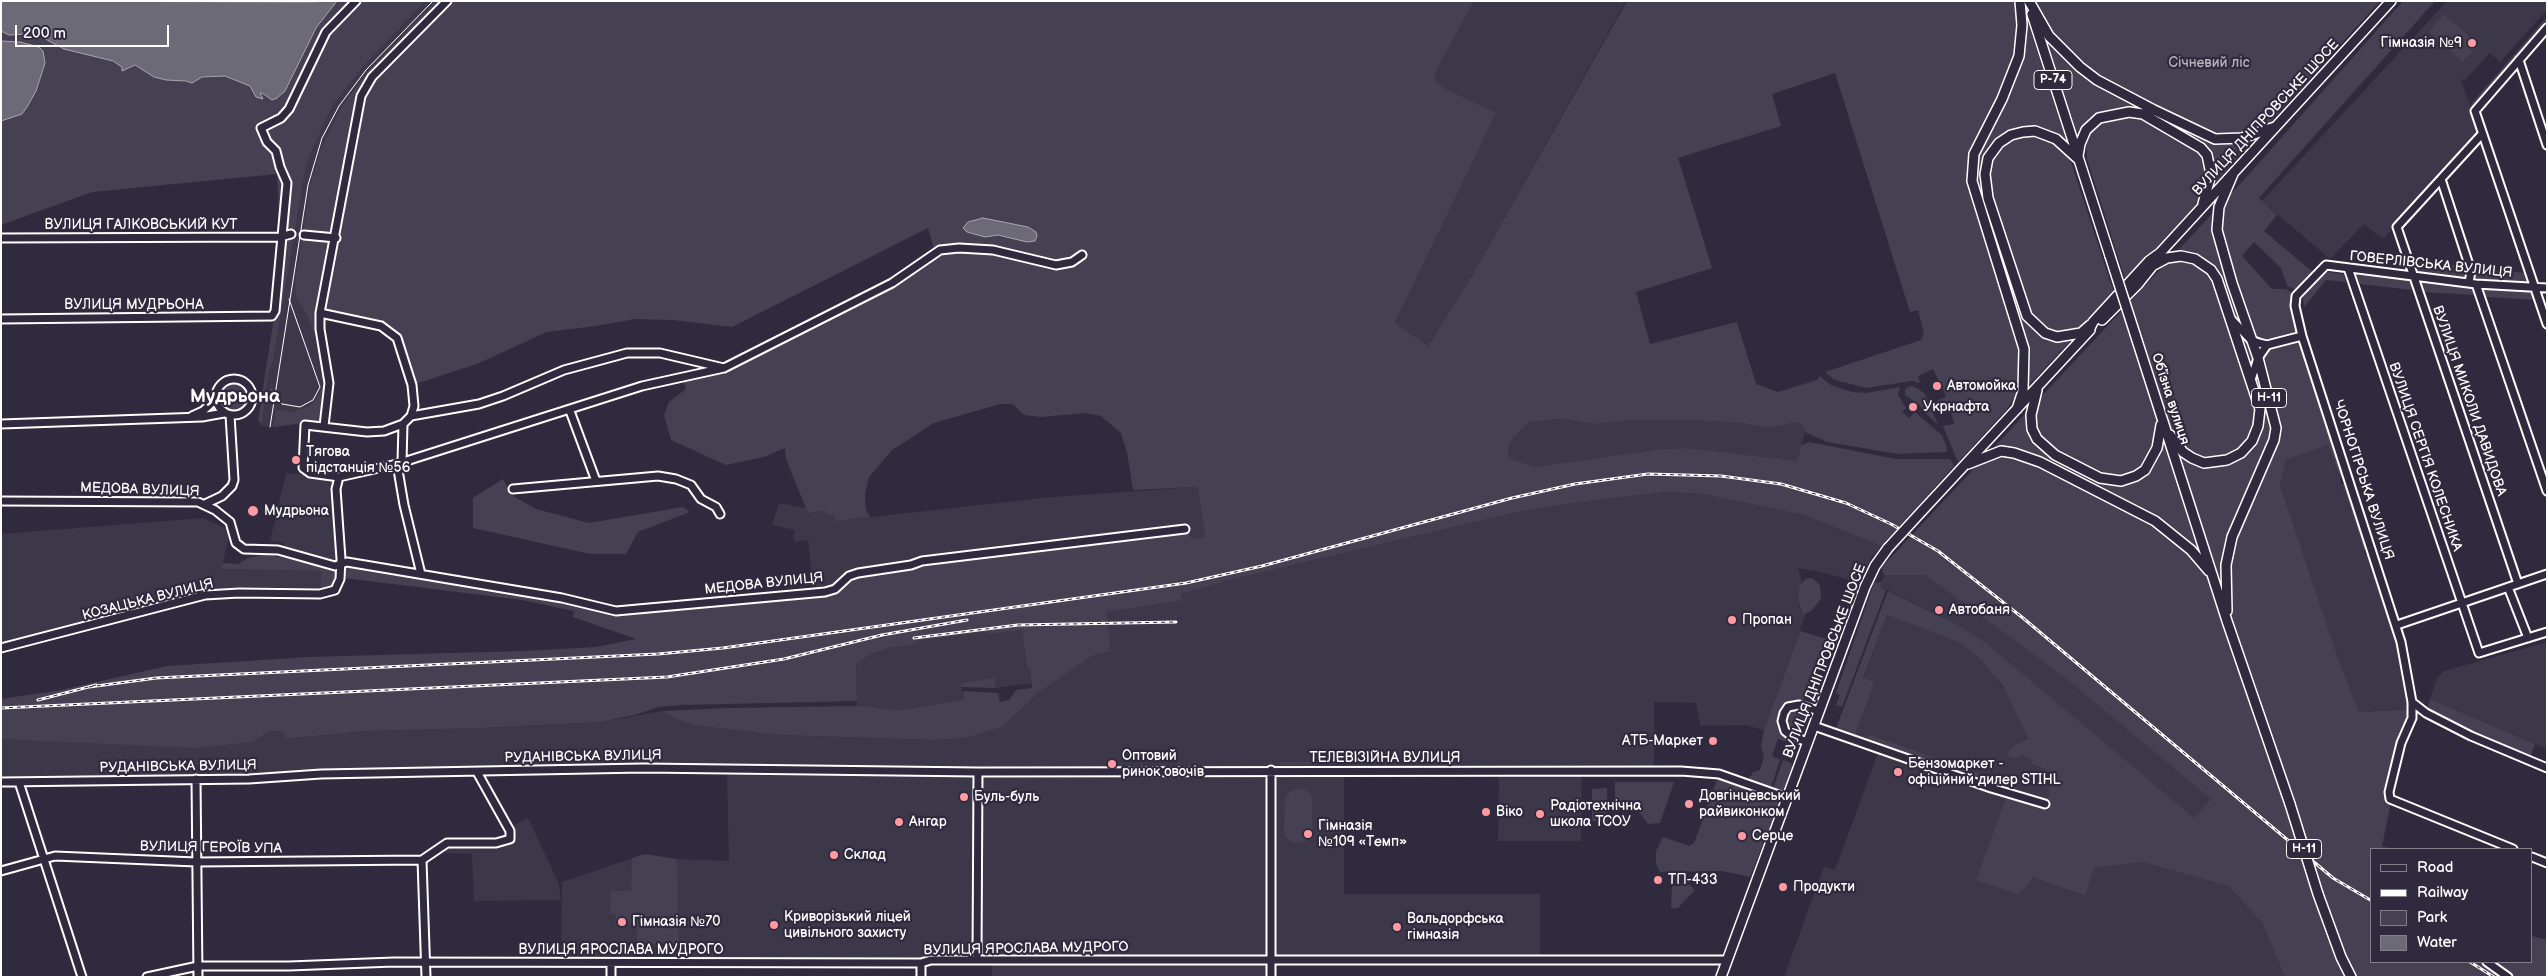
<!DOCTYPE html>
<html>
<head>
<meta charset="utf-8">
<style>
  body { margin:0 }
  #map { position:relative; width:2548px; height:978px; overflow:hidden; background:#2f2a3d; font-family:"Balsamiq Sans",sans-serif }
  canvas { display:block }
  .frame { position:absolute; inset:0; border:2px solid #fff; pointer-events:none }
  .legend { position:absolute; left:2370px; top:848px; width:162px; height:115px; box-sizing:border-box; background:#2f2a3d; border:1px solid #827f8b; margin:0; padding:6px 9px; list-style:none; font-size:15px; color:#fff }
  .legend li { display:flex; align-items:center; gap:10px; height:25px }
  .legend b { width:25px; border:1px solid #827f8b }
  .scale { position:absolute; left:15px; top:25px; width:154px; height:22px; box-sizing:border-box; border:2px solid #fff; border-top:0; padding-left:6px; font-size:15px; line-height:18px; white-space:nowrap; color:#fff; -webkit-text-stroke:4px #2f2a3d; paint-order:stroke }
</style>
</head>
<body>
<div id="map">
<canvas width="2548" height="978"></canvas>
<div class="frame"></div>
<ul class="legend">
<li><b style="height:6px;background:#2f2a3d"></b>Road</li>
<li><b style="height:6px;background:#fff"></b>Railway</li>
<li><b style="height:14px;background:#464152"></b>Park</li>
<li><b style="height:14px;background:#6d6a77"></b>Water</li>
</ul>
<div class="scale">200 m</div>
</div>
<script>
const c = document.querySelector('canvas').getContext('2d');
c.lineJoin = 'round';
function fillPath(path, color) { c.fillStyle = color; c.fill(path, 'evenodd'); }
const shape = rows => new Path2D(rows.map(r => 'M' + r).join(''));
function strokePath(path, color, width, dash) { c.strokeStyle = color; c.lineWidth = width; c.lineCap = dash ? 'butt' : 'round'; c.setLineDash(dash || []); c.stroke(path); }
function label(font, color, halo, rows, align = 'center') {
  c.font = font + ' "Balsamiq Sans",sans-serif'; c.lineWidth = 4.5; c.setLineDash([]); c.textBaseline = 'middle'; c.strokeStyle = halo; c.fillStyle = color; for (const [text, x, y, turn = 0] of rows) {
    c.save(); c.translate(x, y); c.rotate((+turn || 0) * Math.PI / 180); c.textAlign = isNaN(turn) ? turn : align; if (halo) c.strokeText(text, 0, 0); c.fillText(text, 0, 0); c.restore();
  }
}
const built = shape([
  [425,1,435,1,368,71,341,107,320,150,310,185,296,298,306,313,321,351,323,385,317,398,308,407,296,410,296,413,276,409,273,427,262,426,269,368,272,366,305,172,310,155,333,105,362,68],
  [1474,1,1626,1,1473,274,1428,346,1395,324,1495,113,1444,88,1436,81,1435,73],
  [2447,1,2547,1,2547,10,2500,62,2490,53,2464,81,2460,78,2481,133,2383,239,2364,224,2330,259,2262,201],
  [1560,419,1596,424,1631,420,1692,420,1741,423,1770,428,1796,422,1803,426,1805,432,1797,461,1689,448,1660,449,1535,467,1509,458,1508,448,1514,437,1529,422],
  [2328,445,2402,660,2408,709,2359,712,2339,661,2280,485,2286,460],
  [286,473,334,477,338,557,334,561,283,548,284,543,270,541],
  [1195,487,1198,489,1205,536,1197,539,1190,537,818,590,812,575,808,540,795,542,793,538,795,530,772,525,779,503,806,508,808,513,825,511,834,514,836,521,1052,497],
  [1667,492,1702,494,1804,515,1881,546,1871,558,1860,583,1821,572,1798,568,1802,582,1798,600,1801,612,1805,616,1764,730,1746,725,1700,726,1696,703,1654,702,1654,766,1054,770,742,768,1,781,1,739,253,742,270,731,284,731,285,739,367,731,481,728,601,722,662,711,676,719,780,735,935,740,966,738,1002,727,1038,693,1092,656,1111,651,1107,612,1181,601,1181,594,1234,579,1513,513,1580,502],
  [203,518,230,530,222,569,322,571,321,588,239,587,206,590,1,643,1,534],
  [1884,575,1925,575,2064,677,2212,799,2194,819,1985,642,1958,625,1880,586],
  [1887,615,1958,642,1979,658,1993,673,2013,702,2028,738,2024,739,2020,755,2031,759,2030,763,2049,771,2048,801,1983,780,1985,775,1868,734,1866,739,1855,735,1875,683,1863,679],
  [1022,630,1027,667,1030,667,1032,683,996,688,995,679,961,683,964,700,898,710,857,707,856,664,871,654,889,648,917,644,917,641,987,632,987,634],
  [2547,642,2547,749,2430,699,2437,678,2444,671],
  [1878,753,2006,797,1976,880,2032,877,2084,896,2094,868,2142,862,2228,886,2262,922,2285,977,1784,977,1824,866,1835,870],
  [1344,771,1344,894,1540,894,1540,961,1271,960,1271,977,992,977,992,960,561,962,562,882,644,854,677,859,729,861,727,775,874,776,904,773],
  [1499,771,1582,771,1581,841,1498,841],
  [528,818,559,884,561,900,474,901,472,854,446,853,446,841,509,840,509,828]
]);
const green = shape([
  [337,1,425,1,362,68,333,105,310,155,305,172,272,366,269,369,262,426,258,420,275,311,280,237,277,174,92,192,1,225,1,31,9,35,21,36,31,32,36,34,64,49,112,61,122,67,134,65,154,77,166,80,190,82,202,77,225,76,250,85,255,94,262,98,260,93,262,93,268,98,285,91,316,28],
  [435,1,1474,1,1435,73,1436,81,1444,88,1496,113,1395,323,1428,346,1473,274,1627,1,2017,1,2020,26,2015,51,2000,95,1970,154,1969,182,2020,348,2020,389,2007,409,1958,462,1943,426,1954,424,1949,403,1937,407,1935,402,1946,396,1933,369,1918,376,1920,383,1912,381,1866,388,1835,380,1825,372,1921,340,1924,333,1918,310,1910,312,1835,73,1772,94,1781,126,1678,158,1712,268,1636,292,1650,344,1737,322,1756,384,1778,392,1817,380,1820,376,1831,385,1852,392,1866,393,1900,387,1898,395,1906,408,1902,412,1909,418,1915,412,1942,435,1947,448,1947,452,1898,454,1827,442,1805,432,1803,426,1796,422,1770,428,1741,423,1691,420,1631,420,1596,424,1560,419,1529,422,1514,437,1508,448,1509,458,1535,467,1660,449,1689,448,1797,461,1801,446,1809,442,1896,459,1950,459,1954,466,1881,546,1804,515,1702,494,1667,492,1580,502,1513,513,1234,579,1181,594,1181,601,1107,612,1111,651,1092,656,1038,693,1002,727,966,738,935,740,780,735,695,725,676,719,662,711,728,708,857,706,898,710,964,700,963,691,998,693,1000,702,1009,700,1016,690,1032,688,1030,667,1027,667,1022,630,987,634,986,632,918,641,917,644,889,648,871,654,856,664,857,701,682,705,658,707,638,714,601,722,481,728,367,731,284,739,284,731,270,731,253,742,195,748,1,739,1,699,61,690,167,666,309,657,522,651,596,647,636,639,573,617,574,611,522,600,344,578,345,566,351,564,562,600,616,613,825,593,850,577,1180,530,1187,532,1190,537,1197,539,1205,536,1198,489,1195,487,1133,490,1127,452,1121,433,1101,416,1086,413,1041,417,1024,415,1013,404,1000,404,934,423,892,450,869,477,865,494,866,510,870,517,836,521,834,515,826,515,825,511,808,513,786,459,785,448,764,457,726,465,671,440,664,415,669,402,686,389,683,380,703,376,894,285,936,255,928,228,732,327,673,320,635,319,596,326,547,332,477,364,412,385,391,332,320,313,329,369,324,423,305,423,273,427,276,409,296,413,296,410,308,407,317,398,323,385,321,351,306,313,296,298,295,282,310,185,320,150,341,107,368,71],
  [2035,1,2380,1,2266,127,2235,136,2216,137,2100,78,2083,66,2051,34],
  [2403,1,2435,1,2259,198,2277,215,2264,231,2315,274,2297,290,2287,286,2281,268,2254,242,2242,256,2272,289,2286,289,2294,294,2344,476,2340,478,2328,445,2286,460,2280,485,2339,661,2359,712,2415,709,2414,720,2405,744,2392,797,2382,846,2391,849,2372,849,2372,962,2532,962,2532,936,2547,940,2547,977,2285,977,2262,922,2228,886,2142,862,2094,868,2085,896,2032,877,2030,883,2018,894,1976,880,2006,797,2048,810,2049,771,2030,763,2031,759,2020,755,2018,758,2008,756,2010,749,2028,738,2003,686,1979,658,1958,642,1887,615,1863,678,1875,682,1855,735,1836,728,1888,591,1958,625,1985,642,2194,818,2211,799,2064,677,1925,575,1884,575,1882,571,1883,566,1939,506,2241,183],
  [2025,13,2067,142,2049,130,2037,127,2021,128,2008,132,1997,139,1987,153,1983,168,2025,317,2044,336,2075,336,2025,389,2029,367,2028,349,1976,181,1977,158,2016,80,2022,56],
  [2444,14,2479,45,2463,62,2429,32],
  [2547,17,2547,28,2474,112,2471,104],
  [2042,29,2061,54,2170,120,2233,141,2238,144,2240,154,2211,188,2209,154,2129,108,2108,110,2098,114,2090,120,2078,138],
  [2122,115,2141,117,2199,150,2204,157,2209,173,2200,200,2126,282,2087,159,2086,142,2090,131,2102,119],
  [2024,135,2046,138,2065,151,2071,162,2114,293,2080,330,2058,334,2047,330,2031,313,1992,193,1988,173,1989,163,2004,144],
  [2412,262,2467,266,2466,277,2416,273],
  [2473,268,2526,273,2529,284,2473,280],
  [2328,272,2343,274,2346,282,2326,280,2304,307,2303,296,2323,275],
  [2357,275,2410,280,2412,290,2360,284],
  [2420,281,2475,286,2477,295,2424,292],
  [2482,287,2533,290,2536,300,2485,297],
  '216 397a18 18 0 1 1 36 0a18 18 0 1 1-36 0Z',
  [1911,386,1917,388,1925,394,1938,425,1923,411,1920,405,1905,395,1905,389],
  [503,479,513,496,536,509,589,523,683,507,690,512,638,532,626,554,590,554,473,528,473,498],
  [2342,484,2346,484,2367,549,2364,550],
  [265,554,334,568,337,577,336,582,330,588,321,588,321,571,221,569,222,563,238,564,248,558],
  [2366,555,2370,555,2396,635,2393,636],
  [1812,578,1820,585,1821,599,1811,611,1803,615,1798,600,1799,587,1805,579],
  [1882,582,1880,586,1886,590,1842,707,1836,705,1840,695,1836,693,1874,583],
  [1800,631,1827,639,1803,701,1791,702,1780,711,1779,725,1782,733,1789,737,1787,742,1778,739,1772,756,1780,760,1771,787,1749,779,1753,772,1760,770,1764,757,1761,747,1764,730],
  [995,678,996,688,962,687,961,683],
  [2430,699,2535,744,2530,758,2472,734,2427,711],
  '1788 720a10 10 0 1 1 20 0a10 10 0 1 1-20 0Z',
  [1868,734,1985,775,1983,780,1866,739],
  [1783,760,1791,763,1792,768,1785,789,1780,791,1773,789],
  [1340,761,1340,764,1280,765,1280,762],
  [1718,777,1734,781,1777,800,1778,805,1750,877,1722,871,1660,872,1656,864,1656,851,1663,837,1689,846,1694,843],
  [1615,782,1674,782,1660,823,1648,824,1637,809,1618,808,1615,805],
  [1300,788,1307,790,1312,797,1312,835,1305,842,1295,843,1289,840,1284,834,1285,797,1291,791],
  [1607,788,1608,821,1592,821,1592,789],
  [644,854,677,859,679,944,637,944,637,924,615,924,616,914,610,914,611,891,631,891,632,858],
  [1690,885,1695,890,1678,908,1671,908,1672,886]
]);
const water = shape([
  [1,1,307,2,337,1,316,28,285,91,277,98,272,100,262,93,260,93,263,99,256,97,250,86,225,76,202,77,192,83,186,81,166,80,154,77,135,65,122,71,122,67,113,61,64,49,36,34,9,35,1,31,1,1],
  [1,41,20,42,39,47,43,51,45,63,36,91,27,107,22,114,1,121,1,41],
  [983,218,1028,227,1036,232,1037,236,1035,241,1027,242,998,235,985,237,967,232,963,228,968,222,983,218]
]);
const minor = shape([
  [2547,28,2475,111,2547,324],
  [2519,60,2547,145],
  [2482,134,2397,227,2518,584],
  [2441,179,2471,271,2469,283],
  [304,235,336,238],
  [1,238,280,237,291,234],
  [2348,268,2479,653,2547,632],
  [2476,284,2547,491],
  [320,313,381,326,397,338,412,385,414,406,411,416],
  [1,319,272,316,275,311,287,183,280,167,276,151,267,142,261,128,281,118,289,109,326,32,356,1],
  [2231,319,2251,340,2259,343,2267,345,2302,336],
  '216 397a18 18 0 1 1 36 0a18 18 0 1 1-36 0Z',
  [2251,380,2258,358,2267,345],
  [570,411,596,481],
  [192,416,203,411,216,399],
  [1,424,202,417,224,413],
  [324,426,329,383,320,329,320,313,361,96,372,77,447,1],
  [402,462,403,424],
  [397,464,404,505,421,574],
  [339,477,310,473,303,468,305,425,367,432,384,431,403,424,411,416,479,404,503,396,564,370,627,353,660,353,724,368],
  [513,489,658,476,676,479,691,485,701,499,716,507,720,514],
  [1,501,198,502,215,510,230,522,236,543,244,549,278,550,335,566,347,562,562,598,616,611,825,592,835,589,849,576,858,573,911,565,922,561,1185,529],
  [205,504,222,496,232,486,234,480,230,415],
  [2508,587,2528,638],
  [2397,625,2547,574],
  [1,648,205,595,239,593,320,594,335,590,340,579,341,559,336,489,339,477,397,464,642,386,724,368,892,283,940,250,959,248,993,250,1056,265,1072,262,1082,255],
  [2412,702,2426,713,2471,736,2547,768],
  [1814,726,1991,788,2045,804],
  [1807,742,1790,735,1785,731,1782,721,1784,713,1788,707,1799,705,1819,711],
  [978,772,1681,771,1719,774,1787,798],
  [196,779,198,977],
  [1,782,249,779,321,774,643,768,978,772,977,960],
  [19,782,82,977],
  [2513,849,2390,799,2389,792,2401,743,2412,718,2412,702,2401,642,2302,336,2295,306,2296,296,2326,265,2476,284,2547,288],
  [2532,857,2547,863],
  [422,860,447,843,496,843,510,839,510,831,477,772],
  [422,860,426,977],
  [1,871,55,856,196,862,422,860],
  [2487,962,2508,977],
  [611,963,611,977],
  [921,963,921,977],
  [147,977,198,966,289,966,394,962,921,963,931,960,1727,960],
  [1271,977,1271,770]
]);
const major = shape([
  [2029,1,2049,36,2080,67,2097,80,2154,110,2215,139,2242,138,2275,127],
  [2032,14,2110,256],
  [2078,156,2080,144,2086,130,2099,118,2129,112,2143,114,2201,148,2207,155,2211,174,2203,204],
  [2078,159,2056,139,2035,131,2023,132,2011,135,1999,143,1988,158,1985,174,1988,198,2027,316,2045,333,2057,337,2081,333,2090,325],
  [2154,265,2167,258,2181,256,2195,259,2211,270,2217,279,2260,409,2258,426,2252,441,2241,453,2227,460,2204,463,2192,458,2183,452,2170,435],
  [2102,320,2138,284,2154,264],
  [2088,332,2093,322,2149,261,2160,253,2391,1],
  [2135,334,2227,621,2290,804],
  [2037,390,2031,415,2032,429,2037,439,2055,455,2100,478,2121,481,2136,476,2145,470,2157,448,2161,425],
  [2017,409,2023,391,2024,349,1972,181,1974,154,2002,99,2019,56,2022,25,2020,1],
  [1968,464,2001,451,2014,453,2040,462,2155,521,2191,550,2209,571],
  [1922,511,2090,330],
  [2227,611,2226,565,2232,537,2274,440,2276,428,2258,358,2232,283,2217,230,2219,207,2233,174],
  [2318,894,2341,957,2351,977],
  [1721,977,1865,587,1875,566,1888,548]
]);
const tram = shape([
  [272,390,282,404,300,407,313,400,320,387,289,299],
  [270,427,308,185,322,138,339,106,366,70,433,1]
]);
const rail = shape([
  [914,638,1018,625,1176,622],
  [89,687,156,678,658,654,723,648,1186,583,1262,566,1512,498,1575,484,1648,474,1721,476,1781,484,1846,503,1891,524,1938,551,2023,618,2333,878,2372,901],
  [38,700,96,685],
  [1,708,667,677,784,659,882,635,967,620],
  [2470,962,2494,977]
]);
const majorBridge = shape([
  [2110,256,2135,334],
  [1888,548,1922,511],
  [2290,804,2318,894]
]);
const markers = [
  [2472,43,5,"#ff9aa2"],
  [1937,386,5,"#ff9aa2"],
  [1913,407,5,"#ff9aa2"],
  [296,460,5,"#ff9aa2"],
  [253,511,6,"#ff9aa2"],
  [1939,610,5,"#ff9aa2"],
  [1732,620,5,"#ff9aa2"],
  [1713,741,5,"#ff9aa2"],
  [1112,764,5,"#ff9aa2"],
  [1898,772,5,"#ff9aa2"],
  [964,797,5,"#ff9aa2"],
  [1689,804,5,"#ff9aa2"],
  [1486,812,5,"#ff9aa2"],
  [1540,814,5,"#ff9aa2"],
  [899,822,5,"#ff9aa2"],
  [1308,834,5,"#ff9aa2"],
  [1742,836,5,"#ff9aa2"],
  [834,855,5,"#ff9aa2"],
  [1658,880,5,"#ff9aa2"],
  [1783,887,5,"#ff9aa2"],
  [622,922,5,"#ff9aa2"],
  [774,925,5,"#ff9aa2"],
  [1397,927,5,"#ff9aa2"]
];
const shields = [
  [2053,80,38],
  [2269,398,35],
  [2304,849,35]
];
const shieldNames = [
  ["Р-74",2053,80],
  ["Н-11",2269,398],
  ["Н-11",2304,849]
];
const poiNames = [
  ["Гімназія №9",2462,43,"right"],
  ["Автомойка",1947,386],
  ["Укрнафта",1923,407],
  ["Тягова",306,452],
  ["підстанція №56",306,468],
  ["Мудрьона",264,511],
  ["Автобаня",1949,610],
  ["Пропан",1742,620],
  ["АТБ-Маркет",1703,741,"right"],
  ["Оптовий",1122,756],
  ["ринок овочів",1122,772],
  ["Бензомаркет -",1908,764],
  ["офіційний дилер STIHL",1908,780],
  ["Довгінцевський",1699,796],
  ["райвиконком",1699,812],
  ["Буль-буль",974,797],
  ["Радіотехнічна",1550,806],
  ["школа ТСОУ",1550,822],
  ["Віко",1496,812],
  ["Ангар",909,822],
  ["Гімназія",1318,826],
  ["№109 «Темп»",1318,842],
  ["Серце",1752,836],
  ["Склад",844,855],
  ["ТП-433",1668,880],
  ["Продукти",1793,887],
  ["Криворізький ліцей",784,917],
  ["цивільного захисту",784,933],
  ["Вальдорфська",1407,919],
  ["гімназія",1407,935],
  ["Гімназія №70",632,922]
];
const parkNames = [
  ["Січневий ліс",2209,63]
];
const streetNames = [
  ["ВУЛИЦЯ ДНІПРОВСЬКЕ ШОСЕ",2266,118,-47],
  ["ВУЛИЦЯ ГАЛКОВСЬКИЙ КУТ",141,225],
  ["ГОВЕРЛІВСЬКА ВУЛИЦЯ",2431,265,6],
  ["ВУЛИЦЯ МУДРЬОНА",134,305],
  ["Обʼїзна вулиця",2170,399,72],
  ["ВУЛИЦЯ МИКОЛИ ДАВИДОВА",2469,401,71],
  ["ВУЛИЦЯ СЕРГІЯ КОЛЕСНИКА",2425,457,71],
  ["ЧОРНОГІРСЬКА ВУЛИЦЯ",2363,480,72],
  ["МЕДОВА ВУЛИЦЯ",140,490,2],
  ["МЕДОВА ВУЛИЦЯ",764,584,-6],
  ["КОЗАЦЬКА ВУЛИЦЯ",148,600,-14],
  ["ВУЛИЦЯ ДНІПРОВСЬКЕ ШОСЕ",1825,661,-69],
  ["РУДАНІВСЬКА ВУЛИЦЯ",583,757,-1],
  ["ТЕЛЕВІЗІЙНА ВУЛИЦЯ",1385,758],
  ["РУДАНІВСЬКА ВУЛИЦЯ",178,767,-1],
  ["ВУЛИЦЯ ГЕРОЇВ УПА",211,848,1],
  ["ВУЛИЦЯ ЯРОСЛАВА МУДРОГО",1026,949,-1],
  ["ВУЛИЦЯ ЯРОСЛАВА МУДРОГО",621,950]
];
const districtNames = [
  ["Мудрьона",235,397]
];
fillPath(built, '#3c3749');
fillPath(green, '#464152');
fillPath(water, '#6d6a77');
strokePath(water, '#a7a6ad', 1);
strokePath(minor, '#fff', 11);
strokePath(major, '#fff', 12);
strokePath(minor, '#2f2a3d', 7);
strokePath(major, '#2f2a3d', 9);
strokePath(tram, '#fff', 1);
strokePath(rail, '#fff', 3);
strokePath(rail, '#2f2a3d', 1, [4]);
strokePath(majorBridge, '#fff', 12, []);
strokePath(majorBridge, '#2f2a3d', 9);
for (const [x, y, r, color] of markers) { const dot = new Path2D(); dot.arc(x, y, r, 0, 2 * Math.PI); c.fillStyle = color; c.fill(dot); strokePath(dot, '#2f2a3d', 2); }
for (const [x, y, w] of shields) { const box = new Path2D(); box.roundRect(x - w / 2, y - 9.5, w, 19, 4); c.fillStyle = '#2f2a3d'; c.fill(box); strokePath(box, '#fff', 1); }
label('bold 12px', '#fff', null, shieldNames);
label('14px', '#fff', '#2f2a3d', poiNames, 'left');
label('14px', '#b5b3ba', '#2f2a3d', parkNames);
label('14px', '#fff', '#2f2a3d', streetNames);
label('bold 19px', '#fff', '#2f2a3d', districtNames);
</script>
</body>
</html>
